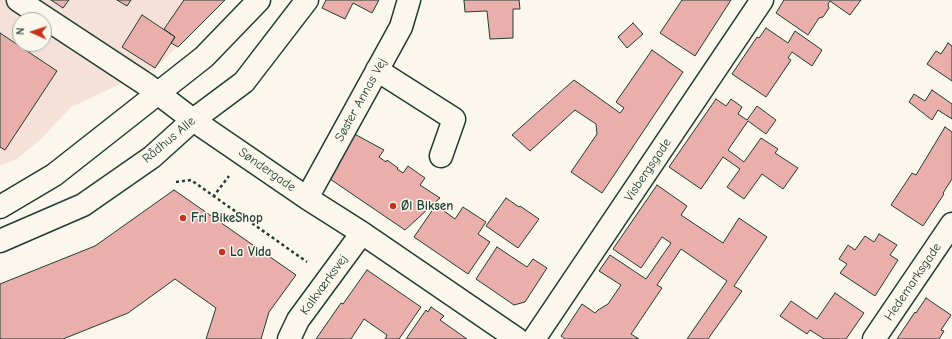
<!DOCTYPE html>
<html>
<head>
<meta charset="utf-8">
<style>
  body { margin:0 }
  #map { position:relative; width:952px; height:339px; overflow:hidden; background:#fbf7ec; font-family:"Comic Neue",sans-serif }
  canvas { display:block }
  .north { position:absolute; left:12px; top:12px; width:40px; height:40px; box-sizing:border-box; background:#fbf7ec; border:1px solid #a3ada2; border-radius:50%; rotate:273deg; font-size:11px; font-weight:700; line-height:16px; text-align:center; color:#1f3d34 }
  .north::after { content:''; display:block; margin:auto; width:14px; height:18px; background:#c8321e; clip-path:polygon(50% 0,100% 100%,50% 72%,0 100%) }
</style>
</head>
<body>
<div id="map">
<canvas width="952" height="339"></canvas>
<div class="north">N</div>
</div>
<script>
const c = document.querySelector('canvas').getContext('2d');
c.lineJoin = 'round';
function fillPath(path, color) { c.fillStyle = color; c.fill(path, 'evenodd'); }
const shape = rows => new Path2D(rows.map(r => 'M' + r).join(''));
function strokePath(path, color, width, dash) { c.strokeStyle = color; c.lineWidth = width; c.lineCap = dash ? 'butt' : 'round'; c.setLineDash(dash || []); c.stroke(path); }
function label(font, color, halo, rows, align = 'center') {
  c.font = font + ' "Comic Neue",sans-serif'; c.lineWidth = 3; c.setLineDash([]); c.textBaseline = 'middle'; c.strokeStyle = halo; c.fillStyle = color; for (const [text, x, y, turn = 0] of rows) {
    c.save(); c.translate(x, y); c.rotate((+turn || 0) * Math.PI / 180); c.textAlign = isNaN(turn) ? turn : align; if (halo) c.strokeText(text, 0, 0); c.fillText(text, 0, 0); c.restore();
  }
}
const built = shape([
  [0,0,225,0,155,68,71,107,41,139,17,159,0,166],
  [20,20,44,20,44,44,20,44]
]);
const building = shape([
  [51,0,69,0,63,8,51,0],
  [117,0,131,0,127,6,117,0],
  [184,0,225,0,178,47,171,43,175,37,164,29,184,0],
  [326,0,379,0,372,13,353,3,345,19,322,8,326,0],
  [464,0,519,0,520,9,513,9,513,38,490,39,487,11,465,12,464,0],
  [682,0,731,0,695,56,660,33,682,0],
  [784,0,861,0,850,15,830,1,828,4,829,8,823,17,819,18,808,35,776,13,784,0],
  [142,15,175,37,155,68,122,47,142,15],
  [633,23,643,34,627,48,618,37,633,23],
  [766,28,788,43,795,31,822,50,812,66,792,52,788,58,791,60,766,97,732,74,757,37,759,38,766,28],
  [0,33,57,71,5,150,0,147,0,33],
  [948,43,952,46,952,81,927,64,936,51,941,54,948,43],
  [652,50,683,72,602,193,571,172,597,134,596,124,575,110,530,151,512,135,574,80,620,113,624,108,616,102,652,50],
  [932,90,952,104,952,119,938,110,932,120,909,102,914,94,925,101,932,90],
  [716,99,726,106,731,99,742,107,738,114,747,120,757,106,776,120,766,134,748,121,728,150,744,162,761,138,778,149,775,153,798,168,783,189,762,174,744,199,727,187,740,169,723,157,701,189,669,167,716,99],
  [945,127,952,132,952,179,943,193,944,194,923,226,891,205,912,173,916,175,945,127],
  [349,131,384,150,379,157,386,162,387,160,398,168,397,169,403,173,408,166,425,178,420,185,440,198,405,230,330,179,329,168,349,131],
  [657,185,687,206,681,215,723,243,739,218,767,237,734,286,742,291,708,339,687,339,727,281,681,249,657,285,662,288,631,334,639,339,565,339,561,336,582,304,595,313,598,310,608,304,621,285,599,271,610,255,646,279,671,243,662,237,641,268,613,249,657,185],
  [174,190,296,275,269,312,261,339,206,339,216,308,175,279,128,313,63,339,0,339,0,284,95,246,174,190],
  [506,198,519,207,520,206,539,219,518,248,486,226,506,198],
  [436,205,455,219,463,207,486,222,478,234,490,242,468,274,414,237,436,205],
  [879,234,897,245,890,255,898,260,875,296,840,273,847,264,839,259,848,245,855,250,865,236,874,242,879,234],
  [497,247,527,267,533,259,547,268,525,302,514,305,476,279,497,247],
  [367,270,421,307,399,339,385,339,387,335,364,319,351,339,316,339,341,303,343,304,367,270],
  [835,293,864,313,846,339,824,339,810,330,807,334,780,316,791,301,817,319,835,293],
  [926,298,951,315,941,330,944,331,939,339,897,339,915,312,916,313,926,298],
  [431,307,444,316,440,320,467,339,406,339,426,310,428,312,431,307]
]);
const path = shape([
  [176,182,191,180,307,262],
  [213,197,229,176]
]);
const minor = shape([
  [18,0,147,85,193,120,307,198,362,233,517,339],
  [377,70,454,119,441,156],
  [307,198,401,27,409,0],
  [0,207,54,175,204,57,259,0],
  [0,241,83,205,152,157,193,120,244,82,307,0],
  [289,339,298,320,362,233],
  [534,339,762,0],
  [874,339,952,224]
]);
const markers = [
  [393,206,4,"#c8321e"],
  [183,218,4,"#c8321e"],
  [222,252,4,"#c8321e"]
];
const streetNames = [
  ["Søster Annas Vej",361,100,-61],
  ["Rådhus Alle",169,140,-40],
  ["Søndergade",267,170,35],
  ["Visbergsgade",648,170,-56],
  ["Hedemarksgade",913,282,-56],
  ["Kalkværksvej",324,285,-54]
];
const poiNames = [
  ["Øl Biksen",401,206],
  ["Fri BikeShop",191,218],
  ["La Vida",230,252]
];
fillPath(built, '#f6e1d8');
fillPath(building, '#eaafab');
strokePath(building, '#1f3d34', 1);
strokePath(minor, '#1f3d34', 25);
strokePath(path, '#1f3d34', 2.5, [3, 3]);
strokePath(minor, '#fbf7ec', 22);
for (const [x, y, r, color] of markers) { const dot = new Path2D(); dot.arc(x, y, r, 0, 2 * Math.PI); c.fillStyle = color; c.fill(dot); strokePath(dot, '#fbf7ec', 1.5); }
label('13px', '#1f3d34', '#fbf7ec', streetNames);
label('bold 13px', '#1f3d34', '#fbf7ec', poiNames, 'left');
</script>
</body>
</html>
